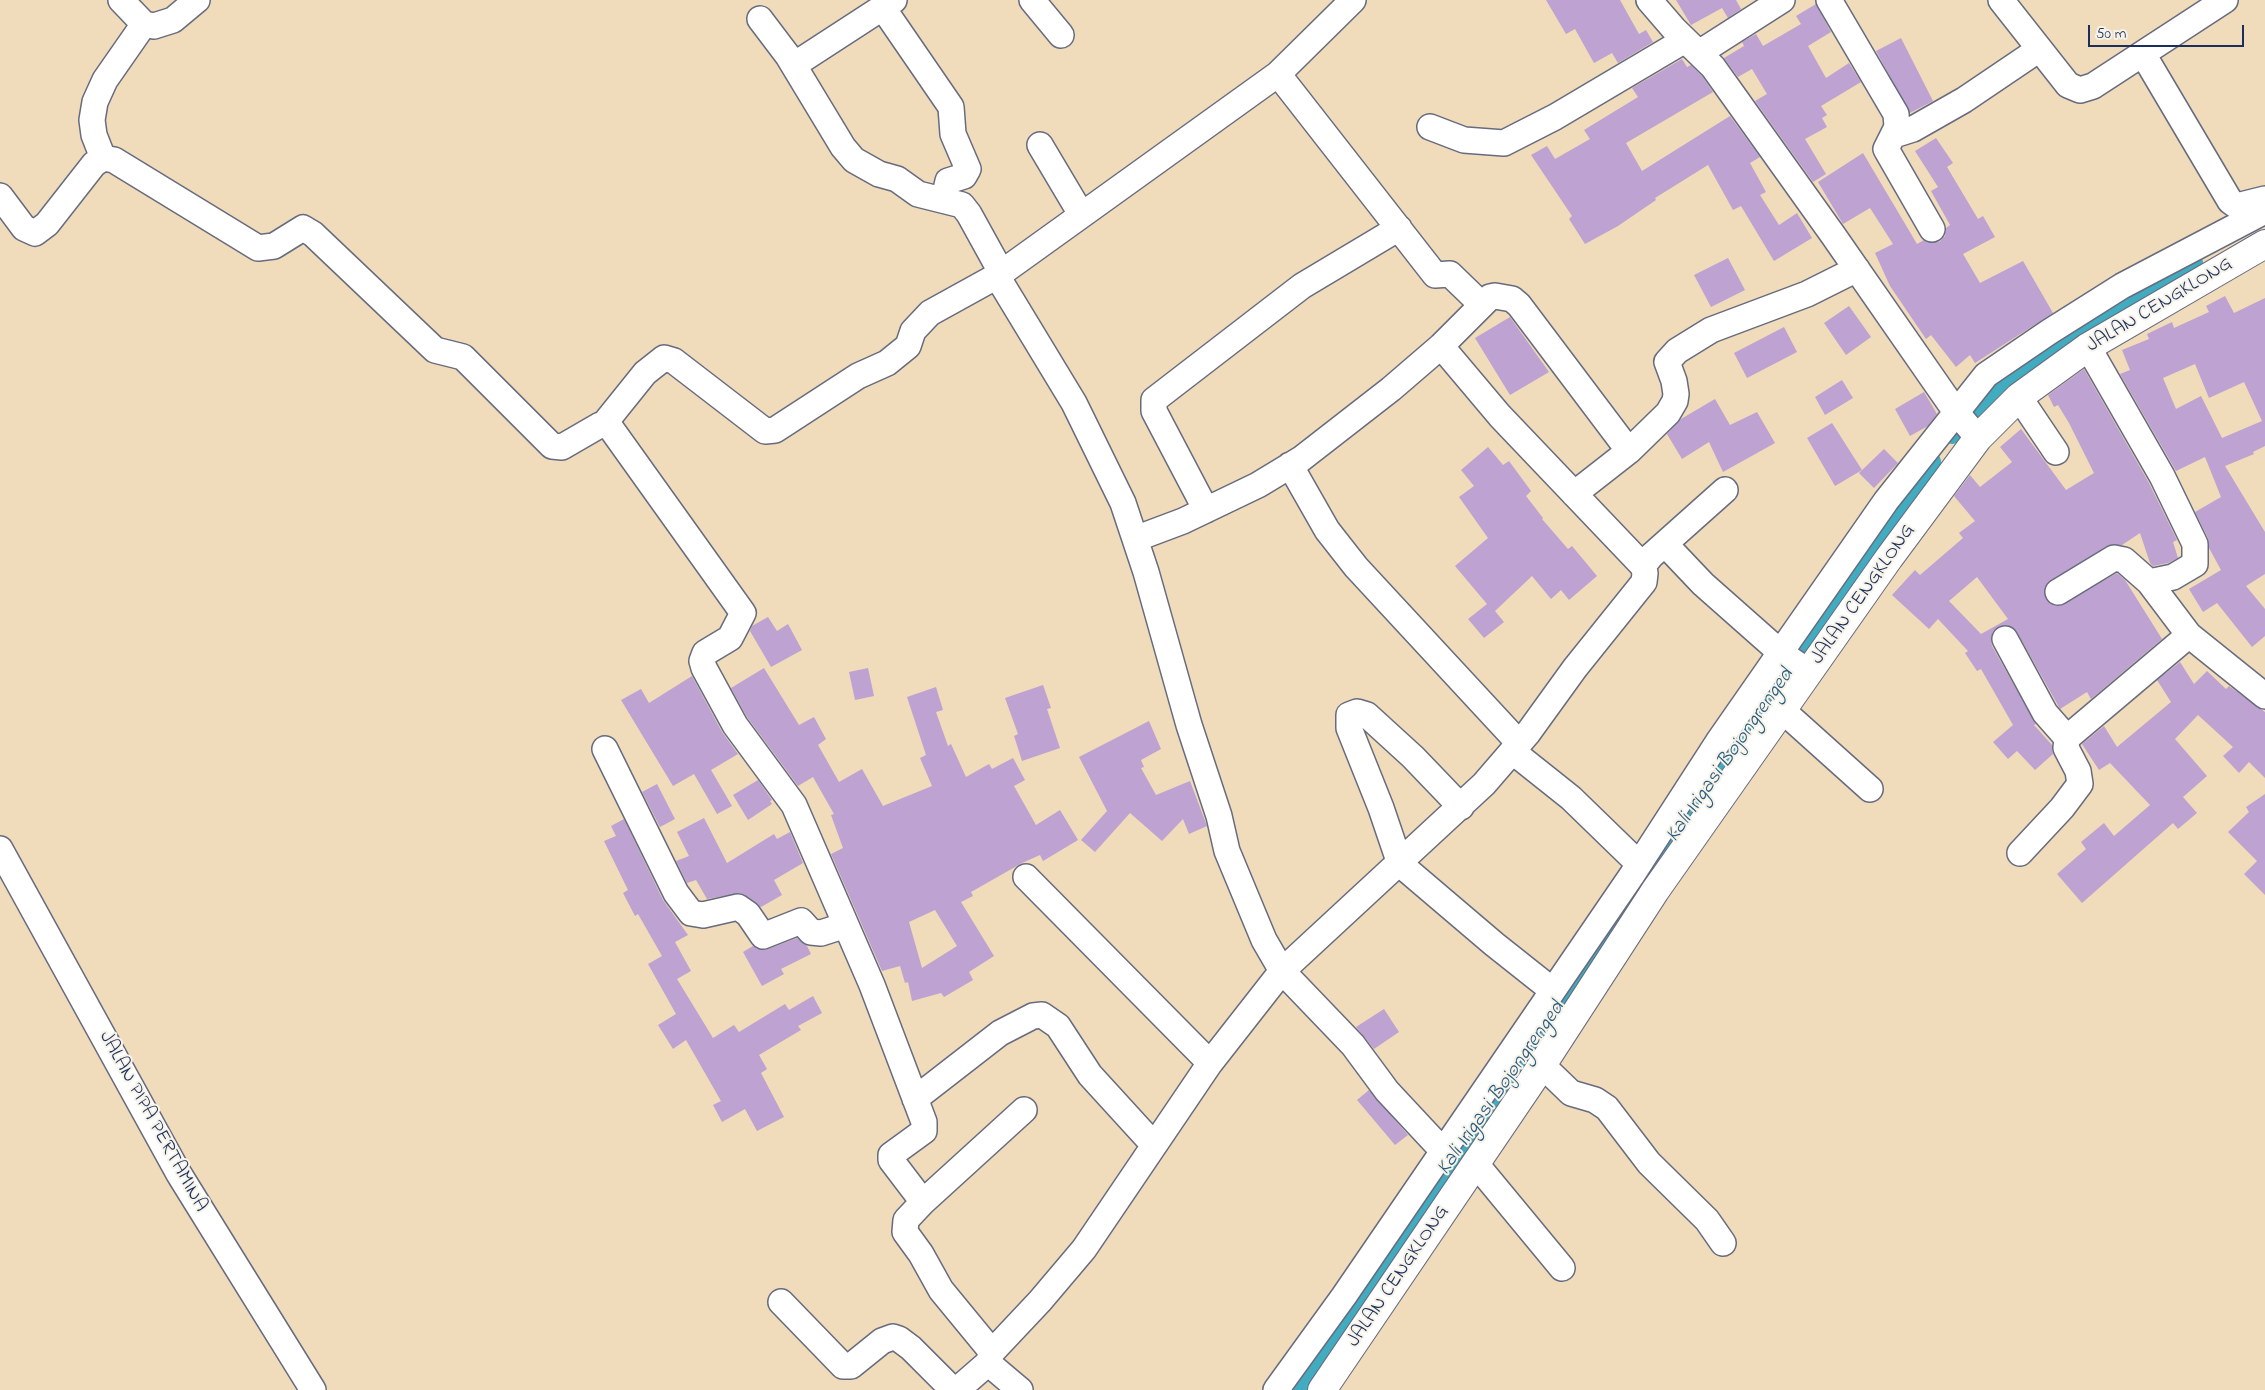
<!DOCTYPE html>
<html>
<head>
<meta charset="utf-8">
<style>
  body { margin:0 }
  #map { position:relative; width:2265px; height:1390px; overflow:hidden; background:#f0dbba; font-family:"Indie Flower",sans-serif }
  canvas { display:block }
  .scale { position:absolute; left:2088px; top:25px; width:156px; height:22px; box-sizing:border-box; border:2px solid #1b2f5e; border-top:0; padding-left:6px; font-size:15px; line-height:18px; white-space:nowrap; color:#1b2f5e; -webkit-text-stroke:4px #f7f3e8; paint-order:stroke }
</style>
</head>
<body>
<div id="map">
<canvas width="2265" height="1390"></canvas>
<div class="scale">50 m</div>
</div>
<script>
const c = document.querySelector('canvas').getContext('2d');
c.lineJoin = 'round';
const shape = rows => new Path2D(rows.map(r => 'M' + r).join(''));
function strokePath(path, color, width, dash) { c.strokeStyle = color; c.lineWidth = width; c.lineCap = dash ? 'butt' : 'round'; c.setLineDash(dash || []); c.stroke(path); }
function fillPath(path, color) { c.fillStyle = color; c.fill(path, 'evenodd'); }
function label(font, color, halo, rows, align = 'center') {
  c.font = font + ' "Indie Flower",sans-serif'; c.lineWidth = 4; c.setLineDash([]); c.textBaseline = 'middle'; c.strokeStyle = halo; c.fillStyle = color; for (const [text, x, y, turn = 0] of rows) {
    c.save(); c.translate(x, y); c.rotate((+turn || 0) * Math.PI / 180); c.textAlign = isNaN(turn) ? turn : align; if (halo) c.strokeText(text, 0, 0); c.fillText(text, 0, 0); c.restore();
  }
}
const canal = shape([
  [1952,433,1960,423,2029,365,2096,315,2192,263],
  [1295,1390,1930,462]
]);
const building = shape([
  [1546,0,1620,0,1639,34,1646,30,1653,42,1618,63,1612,53,1594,63,1575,29,1566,34],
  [1676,0,1736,0,1741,9,1728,18,1722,8,1691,25],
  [1816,4,1831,32,1808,46,1826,78,1849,63,1861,82,1821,106,1827,115,1822,118,1827,127,1805,139,1826,174,1813,182,1755,101,1767,94,1752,69,1738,77,1724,58,1744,46,1742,42,1756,34,1763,46,1801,24,1796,16],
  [1901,38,1933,101,1910,113,1876,51],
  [1682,59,1687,67,1691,65,1702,76,1713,92,1626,143,1642,171,1730,116,1760,157,1750,163,1766,192,1760,195,1779,225,1797,213,1812,238,1774,261,1741,206,1733,210,1708,165,1655,198,1656,200,1618,226,1585,244,1569,219,1572,216,1531,155,1547,146,1555,159,1590,139,1584,130,1638,97,1632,88],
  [1936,138,1953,163,1947,167,1978,219,1983,216,1995,237,1963,254,1980,283,2023,261,2053,313,1975,363,1970,355,1956,367,1931,335,1926,339,1890,286,1875,253,1893,244,1870,208,1843,224,1818,182,1863,153,1917,244,1924,240,1931,243,1939,242,1945,236,1946,228,1950,225,1931,191,1938,187,1915,151],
  [1728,258,1745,290,1711,307,1694,275],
  [2225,296,2234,313,2265,298,2265,446,2253,452,2254,454,2225,466,2265,532,2265,574,2246,586,2265,609,2265,636,2252,647,2217,603,2203,612,2189,589,2221,570,2209,548,2208,538,2195,512,2221,497,2205,457,2176,471,2120,374,2130,370,2122,350,2149,339,2147,334,2172,322,2174,328,2209,312,2206,306],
  [2195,364,2209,398,2244,382,2262,421,2222,438,2201,396,2176,409,2163,378],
  [1849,306,1871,337,1846,355,1824,323],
  [1510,317,1549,372,1510,395,1475,338],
  [1784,327,1797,352,1747,378,1734,353],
  [2084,369,2149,483,2177,540,2173,542,2178,558,2168,563,2153,566,2150,563,2140,533,2122,545,2107,546,2046,585,2044,592,2046,599,2052,605,2059,606,2117,573,2125,580,2162,639,2091,699,2087,692,2060,709,2017,632,2012,627,2005,625,1993,631,1991,638,1992,646,2036,724,2034,725,2052,745,2053,754,2035,770,2017,751,2008,759,1993,742,2013,725,1981,669,1977,671,1965,653,1968,651,1938,619,1929,629,1892,595,1915,570,1920,575,1963,538,1959,533,1975,521,1954,496,1970,475,1980,487,2012,462,2000,447,2021,429,2066,490,2094,473,2069,423,2058,405,2054,407,2048,395],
  [1977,577,2008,619,1981,634,1949,601],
  [1842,380,1853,398,1825,415,1815,397],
  [1924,392,1937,414,1928,426,1910,436,1895,409],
  [1715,399,1730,425,1757,412,1775,443,1723,472,1709,442,1682,459,1667,434,1681,419],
  [1832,423,1862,470,1835,486,1807,438],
  [1488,447,1503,465,1509,461,1531,491,1526,496,1543,518,1542,519,1568,549,1572,546,1597,576,1569,600,1561,590,1551,599,1532,576,1495,611,1504,622,1484,638,1468,619,1487,604,1455,566,1488,538,1459,497,1474,486,1461,470],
  [1884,449,1898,463,1874,488,1859,473],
  [768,617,777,631,788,624,802,650,771,667,750,631,752,626],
  [2180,662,2194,684,2207,671,2226,689,2229,686,2265,712,2265,778,2249,762,2239,773,2223,756,2233,747,2198,715,2175,739,2207,776,2183,797,2197,813,2178,829,2173,823,2082,903,2057,874,2086,849,2081,842,2104,823,2114,836,2150,805,2110,763,2099,770,2082,744,2104,726,2117,747,2171,702,2157,680],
  [764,668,799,725,814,717,826,739,818,745,839,782,862,769,883,806,932,786,920,758,926,755,907,697,936,687,943,710,936,712,948,746,951,744,966,777,989,764,992,769,1013,758,1025,780,1014,786,1036,825,1060,810,1078,840,1043,861,1040,855,1022,863,971,892,973,896,961,902,994,956,969,972,973,980,944,997,941,993,912,1001,908,982,905,983,900,966,882,971,831,854,843,848,831,815,834,814,813,777,798,786,747,717,731,688],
  [935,910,957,946,922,968,909,922],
  [868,668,874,696,855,700,849,672],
  [692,676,722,732,738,754,711,770,732,806,717,814,694,774,673,786,621,700,641,689,649,703],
  [1043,685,1051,708,1047,709,1060,748,1022,761,1014,736,1018,734,1005,698],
  [1149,721,1161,749,1141,760,1144,767,1141,768,1156,795,1190,781,1207,826,1189,834,1183,819,1162,841,1130,813,1095,852,1081,840,1107,811,1079,757],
  [758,780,772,800,770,801,772,804,748,820,733,795],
  [657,784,675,819,660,827,642,792],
  [2265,794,2265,895,2244,874,2257,861,2228,832,2249,812,2246,807],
  [704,818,727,863,774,834,777,839,790,832,803,863,774,880,782,895,761,907,740,893,707,899,696,880,687,883,676,861,689,856,677,832],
  [624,819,663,900,688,935,675,942,691,971,677,979,713,1038,734,1025,739,1032,785,1004,789,1010,813,996,822,1013,798,1026,801,1030,759,1055,767,1069,761,1073,784,1117,757,1131,745,1109,722,1122,713,1105,721,1101,686,1040,673,1049,658,1025,676,1014,648,964,662,956,638,914,635,916,623,893,628,890,604,841,616,836,611,826],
  [797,938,806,944,811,954,781,969,784,974,762,986,743,952,753,946,762,950,768,949],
  [1384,1009,1399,1032,1374,1049,1356,1027],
  [1369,1090,1408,1135,1395,1145,1357,1100]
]);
const minor = shape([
  [121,0,144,24,154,26,173,20,197,0],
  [1032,0,1061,35],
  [1649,0,1674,29,1713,67,1833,235,1956,412,1978,438],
  [1829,0,1896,114,1897,127,1886,149,1932,229],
  [2001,0,2068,85,2080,90,2093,86,2225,0],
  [883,8,951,107,953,134,968,169,964,176,948,181,944,199],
  [760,19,788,56,843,147,854,160,879,174,897,179,918,194,962,205,969,214,1001,272],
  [1699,53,1782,0],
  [2143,54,2230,201,2237,206,2265,199],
  [794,65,894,0],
  [1278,74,1435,275,1450,274,1482,305],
  [1430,127,1464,140,1504,143,1555,117,1685,40],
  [1894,135,1913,129,1964,100,2038,50],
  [1040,145,1081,214],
  [103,158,94,135,92,120,95,102,105,80,144,24],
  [0,196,24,228,35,233,47,224,94,164,103,158,114,160,258,248,274,246,303,228,313,234,435,350,463,357,552,446,562,447,600,425,610,427,743,613,730,638,705,653,702,661,704,668,735,725,794,805,872,985,924,1122,924,1131,891,1155,891,1160,923,1202,906,1220,905,1232,921,1254,941,1290,992,1352],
  [997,276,1074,403,1123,503,1146,572,1189,725,1219,816,1227,851,1264,940,1282,971,1353,1045,1387,1091,1443,1151],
  [1441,346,1500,416,1643,566],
  [2088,347,2162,476,2195,544,2195,564,2173,577,2149,582,2189,635,2265,696],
  [2019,397,2056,452],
  [604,424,645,373,664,358,674,361,765,431,775,430,858,376,887,363,908,346,913,331,930,313,997,276,1278,74,1353,0],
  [1290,465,1327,530,1356,567,1519,743],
  [1574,494,1629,451,1668,413,1675,401,1676,394,1674,381,1667,362,1677,351,1711,330,1807,294,1857,269],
  [1206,510,1154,411,1154,400,1302,286,1399,228],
  [1135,539,1183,521,1258,485,1301,459,1391,389,1441,346,1490,297,1495,296,1512,299,1519,305,1629,451],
  [1665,544,1703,584,1781,653,1809,672],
  [2058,592,2114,558,2124,560,2149,582],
  [2005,639,2045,713,2067,738],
  [1782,710,1870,789],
  [605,749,676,893,691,913,703,915,738,907,748,914,763,936,801,921,811,932,821,933,846,925],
  [1512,751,1571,798,1639,864],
  [1461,807,1413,757,1367,715,1357,712,1349,715,1349,728,1381,808,1400,864,1494,944,1552,990],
  [0,849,179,1174,313,1390],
  [2020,853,2062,808,2080,784,2078,771,2066,748,2067,738,2189,635],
  [1026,877,1210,1063],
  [1542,1065,1571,1093,1595,1100,1607,1108,1649,1163,1707,1220,1723,1243],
  [915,1099,1000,1033,1033,1016,1042,1015,1058,1026,1090,1075,1153,1144],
  [1476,1164,1562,1268],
  [923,1202,1024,1110],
  [781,1302,843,1366,851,1366,882,1341,893,1337,899,1339,911,1348,953,1390],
  [988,1363,992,1352,1040,1301,1084,1249,1210,1063,1282,971,1484,784,1528,733,1575,668,1644,582,1645,573,1643,566,1651,556,1725,490],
  [957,1390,988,1363,1020,1390],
  [1276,1390,1344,1296,1632,875,1718,742,1886,501,1986,375,2049,332,2122,286,2265,211]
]);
const major = shape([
  [1322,1390,1531,1082,1655,891,1889,558,1978,438,2019,397,2088,347,2265,244]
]);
const streetNames = [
  ["JALAN CENGKLONG",2160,306,-31],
  ["JALAN CENGKLONG",1864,595,-55],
  ["JALAN PIPA PERTAMINA",152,1122,61],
  ["JALAN CENGKLONG",1399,1277,-56]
];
const waterNames = [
  ["Kali Irigasi Bojongrenged",1731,756,-55],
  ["Kali Irigasi Bojongrenged",1502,1089,-55]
];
strokePath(canal, '#41acc0', 22);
fillPath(building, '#bea2d1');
strokePath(minor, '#666b7e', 28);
strokePath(major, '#666b7e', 30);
strokePath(minor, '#fff', 25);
strokePath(major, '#fff', 28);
label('20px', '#1b2f5e', '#f7f3e8', streetNames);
label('italic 21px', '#285b80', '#f7f3e8', waterNames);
</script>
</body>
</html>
